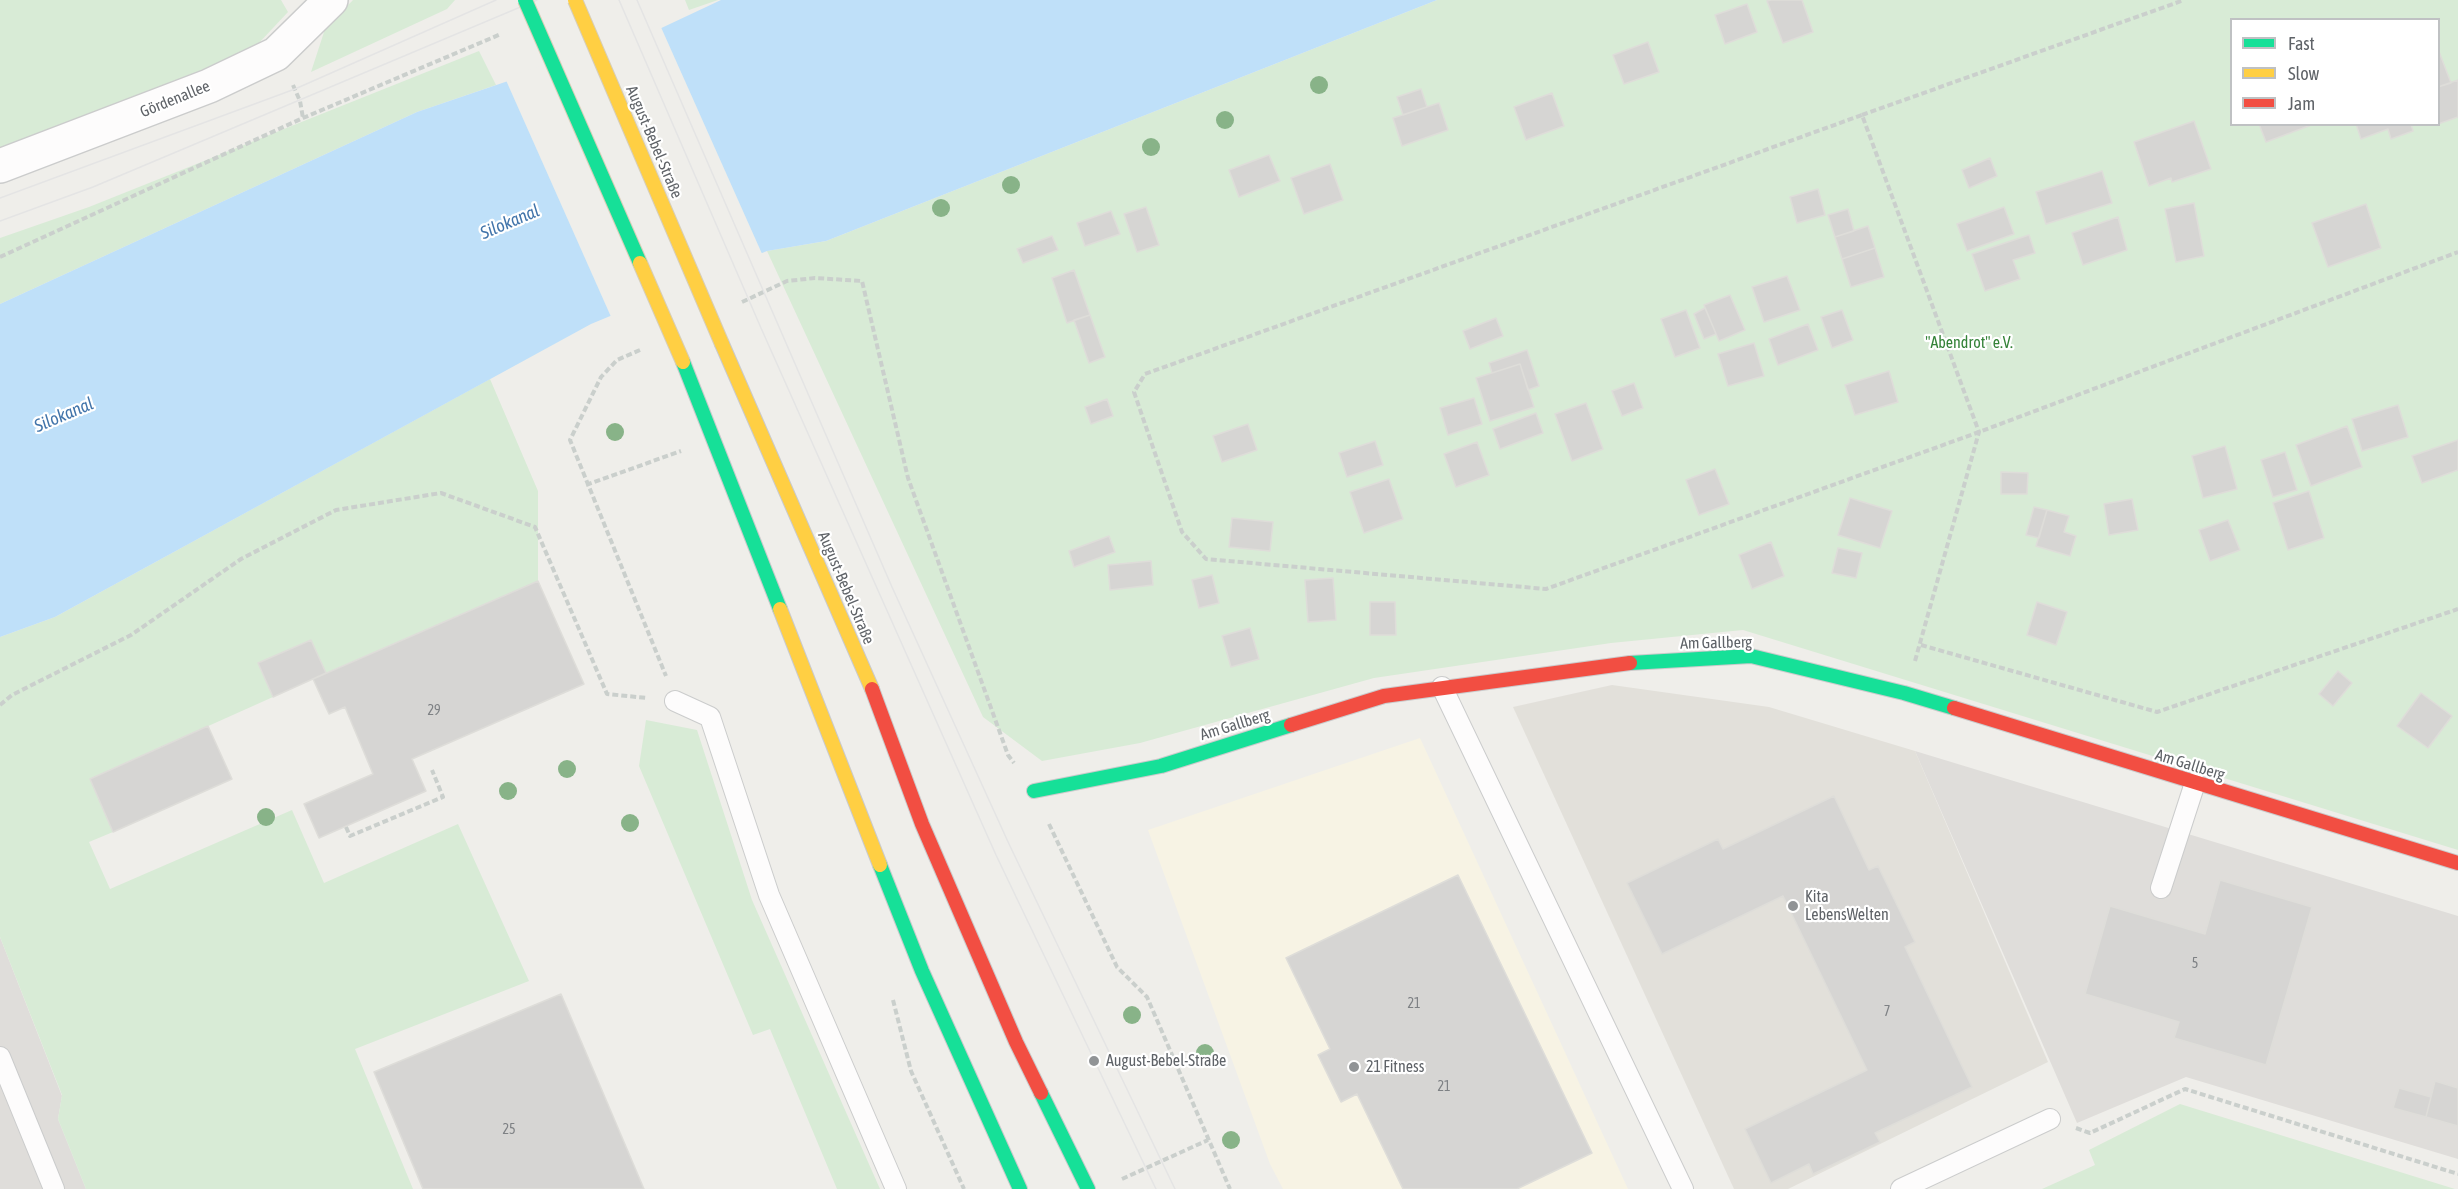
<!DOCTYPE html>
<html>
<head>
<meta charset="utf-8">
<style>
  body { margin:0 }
  #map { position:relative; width:2458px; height:1189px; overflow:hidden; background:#efeeea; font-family:"Asap Condensed",sans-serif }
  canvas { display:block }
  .legend { position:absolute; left:2230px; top:18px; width:210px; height:108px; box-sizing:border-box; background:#fff; border:2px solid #bfc1c3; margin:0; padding:8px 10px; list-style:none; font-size:18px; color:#5f6368 }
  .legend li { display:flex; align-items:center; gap:12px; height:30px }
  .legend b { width:30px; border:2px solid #bfc1c3 }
</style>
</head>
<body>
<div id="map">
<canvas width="2458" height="1189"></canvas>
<ul class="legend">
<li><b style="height:8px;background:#16e098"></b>Fast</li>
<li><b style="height:8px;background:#ffcf43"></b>Slow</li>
<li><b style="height:8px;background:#f24e42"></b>Jam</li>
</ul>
</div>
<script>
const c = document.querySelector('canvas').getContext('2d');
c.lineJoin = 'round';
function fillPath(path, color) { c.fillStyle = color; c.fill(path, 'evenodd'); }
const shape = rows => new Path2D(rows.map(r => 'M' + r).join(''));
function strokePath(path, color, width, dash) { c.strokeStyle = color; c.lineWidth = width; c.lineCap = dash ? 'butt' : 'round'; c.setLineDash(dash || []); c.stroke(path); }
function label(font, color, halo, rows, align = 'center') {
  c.font = font + ' "Asap Condensed",sans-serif'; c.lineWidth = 4.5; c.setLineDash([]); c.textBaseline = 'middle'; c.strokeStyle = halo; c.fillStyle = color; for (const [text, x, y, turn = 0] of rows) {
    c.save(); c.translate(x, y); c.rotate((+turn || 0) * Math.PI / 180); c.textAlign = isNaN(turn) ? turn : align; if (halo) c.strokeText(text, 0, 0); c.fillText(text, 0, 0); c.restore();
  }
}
const commercial = shape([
  [1420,738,1628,1189,1283,1189,1270,1164,1148,830]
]);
const industrial = shape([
  [1915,751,2458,916,2458,1159,2186,1077,2077,1123],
  [0,937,62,1096,58,1119,86,1189,0,1189]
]);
const education = shape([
  [1612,685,1769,707,1915,751,2048,1062,1788,1189,1734,1189,1513,707]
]);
const green = shape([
  [0,0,281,0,288,12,258,44,203,73,0,149],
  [353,0,455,0,447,9,311,72,325,29],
  [685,0,718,0,689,10],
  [1437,0,2458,0,2458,850,1743,630,1611,643,1374,678,1140,743,1042,761,983,717,767,251,826,241],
  [2232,20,2438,20,2438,124,2232,124],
  [479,51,496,85,417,112,0,304,0,238,89,207],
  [490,379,538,491,538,581,326,673,310,640,259,663,273,697,90,779,113,832,89,842,110,889,292,810,324,883,458,824,529,981,355,1049,413,1189,86,1189,58,1119,62,1095,0,937,0,637,55,617],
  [646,720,697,730,752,900,880,1189,837,1189,770,1029,753,1035,639,766],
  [2180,1104,2455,1189,2042,1189,2095,1165,2089,1150]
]);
const water = shape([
  [721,0,1437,0,826,241,767,251,591,324,55,617,0,637,0,304,417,112,655,31]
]);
const pier = shape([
  [660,25,763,256,612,319,505,78]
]);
const building = shape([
  [1771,0,1802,0,1813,32,1783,43,1767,1,1771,0],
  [1747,4,1757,32,1725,44,1715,15,1747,4],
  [1648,42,1659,72,1624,84,1613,55,1648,42],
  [2438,49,2451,83,2438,87,2438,49],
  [2458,80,2458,117,2438,124,2438,87,2458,80],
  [1421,89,1427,107,1403,115,1397,97,1421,89],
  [1552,93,1564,126,1526,140,1514,107,1552,93],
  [1439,103,1448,130,1402,146,1393,118,1439,103],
  [2194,121,2211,169,2172,182,2171,178,2149,186,2134,142,2194,121],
  [2259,124,2314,124,2266,142,2259,124],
  [2356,124,2411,124,2413,131,2391,139,2388,129,2361,139,2356,124],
  [1269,155,1280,181,1239,197,1229,170,1269,155],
  [1990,158,1997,176,1969,188,1962,170,1990,158],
  [1330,164,1343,200,1304,214,1291,178,1330,164],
  [2102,171,2112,203,2046,224,2036,192,2102,171],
  [1818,189,1825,215,1797,223,1790,197,1818,189],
  [2194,203,2204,256,2176,262,2165,209,2194,203],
  [2366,204,2381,248,2328,267,2312,223,2366,204],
  [1146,207,1159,245,1137,252,1124,214,1146,207],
  [2004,207,2014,234,1967,251,1957,224,2004,207],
  [1848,209,1854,231,1835,237,1828,215,1848,209],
  [1111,211,1120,234,1085,246,1077,223,1111,211],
  [2118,217,2127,250,2083,265,2072,233,2118,217],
  [1868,226,1875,248,1842,259,1835,237,1868,226],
  [2029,235,2035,253,2013,260,2020,279,1985,291,1972,254,2029,235],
  [1052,236,1058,250,1023,263,1017,249,1052,236],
  [1875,248,1884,277,1851,287,1842,259,1875,248],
  [1074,270,1090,315,1067,323,1052,278,1074,270],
  [1787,276,1800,310,1764,322,1752,287,1787,276],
  [1730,295,1745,330,1719,341,1704,305,1730,295],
  [1705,308,1716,334,1704,339,1694,314,1705,308],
  [1686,310,1700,348,1675,357,1661,319,1686,310],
  [1842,310,1853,340,1832,348,1821,317,1842,310],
  [1090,315,1105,357,1089,363,1074,320,1090,315],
  [1496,318,1503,336,1470,349,1463,331,1496,318],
  [1808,324,1818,350,1778,365,1769,339,1808,324],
  [1754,343,1764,376,1728,386,1718,354,1754,343],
  [1527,350,1539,386,1528,390,1520,364,1492,373,1489,363,1527,350],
  [1520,364,1534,407,1490,421,1476,378,1520,364],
  [1889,371,1898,402,1855,415,1845,385,1889,371],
  [1634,383,1643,408,1622,416,1612,391,1634,383],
  [1474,398,1482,424,1448,435,1440,408,1474,398],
  [1107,399,1113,416,1091,424,1085,407,1107,399],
  [1586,403,1603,449,1572,461,1555,414,1586,403],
  [2398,405,2408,437,2362,451,2352,419,2398,405],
  [1536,413,1543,433,1500,449,1493,429,1536,413],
  [1248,424,1257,450,1222,462,1213,436,1248,424],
  [2347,426,2362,467,2311,486,2296,445,2347,426],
  [2458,440,2458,470,2422,483,2412,456,2458,440],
  [1375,441,1383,465,1347,477,1339,453,1375,441],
  [1477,442,1489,475,1456,487,1444,454,1477,442],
  [2225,446,2237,489,2203,498,2192,456,2225,446],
  [2285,452,2297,490,2273,497,2261,460,2285,452],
  [1715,469,1729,504,1699,515,1686,480,1715,469],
  [2001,472,2028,473,2027,494,2001,494,2001,472],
  [1389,479,1403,519,1364,533,1350,492,1389,479],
  [2309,491,2324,538,2288,550,2273,503,2309,491],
  [1850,498,1892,511,1880,548,1838,535,1850,498],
  [2132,499,2138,530,2109,535,2104,504,2132,499],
  [2034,507,2047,510,2039,538,2026,535,2034,507],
  [2047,510,2069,516,2064,532,2076,536,2070,556,2036,546,2047,510],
  [1232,518,1273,522,1270,551,1229,547,1232,518],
  [2228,520,2240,550,2210,561,2199,530,2228,520],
  [1109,536,1115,552,1074,567,1069,551,1109,536],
  [1771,542,1784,576,1752,589,1739,555,1771,542],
  [1838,548,1862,553,1856,578,1832,573,1838,548],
  [1151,561,1153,585,1110,590,1108,565,1151,561],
  [1212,575,1219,603,1199,608,1192,580,1212,575],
  [1333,578,1336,620,1308,622,1305,580,1333,578],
  [538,581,584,684,412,759,426,791,319,838,304,804,373,774,345,707,329,714,313,679,538,581],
  [1370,602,1395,602,1396,635,1370,635,1370,602],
  [2037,602,2067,612,2056,645,2027,635,2037,602],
  [1250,628,1259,659,1231,667,1222,636,1250,628],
  [311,640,326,673,273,697,258,663,311,640],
  [2338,671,2352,683,2333,706,2319,694,2338,671],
  [2421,693,2452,716,2428,748,2397,726,2421,693],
  [208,726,232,779,113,832,90,779,208,726],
  [1834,796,1869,870,1878,866,1915,942,1905,947,1972,1087,1875,1133,1880,1142,1813,1174,1809,1164,1771,1183,1745,1129,1867,1070,1783,896,1662,954,1627,883,1718,839,1723,849,1834,796],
  [1458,875,1592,1153,1517,1189,1403,1189,1357,1094,1341,1102,1318,1055,1330,1049,1286,958,1458,875],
  [2220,880,2312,907,2266,1065,2174,1038,2179,1022,2085,994,2110,906,2205,934,2220,880],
  [561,994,644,1189,423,1189,374,1072,561,994],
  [2435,1081,2458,1088,2458,1126,2426,1117,2435,1081],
  [2399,1088,2431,1097,2426,1117,2393,1108,2399,1088]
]);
const path = shape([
  [293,85,300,101,303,118],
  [1862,115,2184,0],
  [0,257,303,118,501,34],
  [742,302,787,281,815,278,862,281,908,478,1008,755,1014,763],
  [640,350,617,360,601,377,570,440,666,676],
  [586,485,681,451],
  [1921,645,2157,712,2458,609],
  [1915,661,1979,432,1862,115,1145,374,1134,392,1182,532,1206,559,1546,589,1979,432,2458,252],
  [0,705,12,695,131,635,241,559,336,510,441,493,535,527,607,694,647,698],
  [1049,824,1117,967,1147,997,1230,1189],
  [346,827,350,836,443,797,432,770],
  [893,1000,911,1071,964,1189],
  [2076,1128,2090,1133,2185,1089,2458,1174],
  [1122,1179,1208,1140]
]);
const lane = shape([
  [1442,687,1683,1189],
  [675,701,710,717,769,895,896,1189],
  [2161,888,2195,783],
  [0,1057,54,1189],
  [1901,1189,2050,1119]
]);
const street = shape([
  [0,166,209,86,276,54,331,0]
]);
const fast = shape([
  [683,362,780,609],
  [1630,663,1751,656,1904,693,1954,708],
  [1034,791,1161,766,1291,725],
  [880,865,922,971,1020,1189],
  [1041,1093,1088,1189]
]);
const slow = shape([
  [722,344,872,689],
  [780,609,880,865]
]);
const jam = shape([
  [872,689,922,824,1016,1042,1041,1093],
  [1954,708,2458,863],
  [1291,725,1384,696,1630,663]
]);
const tram = shape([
  [619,0,761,328,996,855,1156,1189],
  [637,0,892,587,1009,844,1175,1189],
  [0,198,295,89,496,0],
  [0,221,93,187,537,0]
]);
const fastBridge = shape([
  [525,0,640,263]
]);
const slowBridge = shape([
  [575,0,722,344],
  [640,263,683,362]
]);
const trees = [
  [1319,85],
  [1225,120],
  [1151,147],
  [1011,185],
  [941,208],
  [615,432],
  [567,769],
  [508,791],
  [266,817],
  [630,823],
  [1132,1015],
  [1205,1053],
  [1231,1140]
];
const markers = [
  [1793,906,6,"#919496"],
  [1094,1061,6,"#919496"],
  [1354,1067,6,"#919496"]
];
const numberNames = [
  ["29",434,711],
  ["5",2195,964],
  ["21",1414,1004],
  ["7",1887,1012],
  ["21",1444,1087],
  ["25",509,1130]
];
const streetNames = [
  ["Gördenallee",175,99,-22],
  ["August-Bebel-Straße",654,142,67],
  ["August-Bebel-Straße",846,588,67],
  ["Am Gallberg",1716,643,-1],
  ["Am Gallberg",1235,725,-17],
  ["Am Gallberg",2190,765,17]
];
const parkNames = [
  ["\"Abendrot\" e.V.",1969,343]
];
const poiNames = [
  ["Kita",1805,897],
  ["LebensWelten",1805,915],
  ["August-Bebel-Straße",1106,1061],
  ["21 Fitness",1366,1067]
];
const waterNames = [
  ["Silokanal",510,222,-23],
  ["Silokanal",64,415,-23]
];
fillPath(commercial, '#f7f3e4');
fillPath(industrial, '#dfddda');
fillPath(education, '#e2e0da');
fillPath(green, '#d8ebd6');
fillPath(water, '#bfe0f9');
fillPath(pier, '#efeeea');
fillPath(building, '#d6d5d3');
strokePath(building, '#deddd9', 1.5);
strokePath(lane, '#cbcccc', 22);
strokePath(street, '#cbcccc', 36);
strokePath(fast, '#cacacb', 16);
strokePath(slow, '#cacacb', 16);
strokePath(jam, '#cacacb', 16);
strokePath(path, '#cacfcc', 4, [6, 3]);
strokePath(lane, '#fdfcfc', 20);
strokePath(street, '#fdfcfc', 33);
strokePath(fast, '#16e098', 14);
strokePath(slow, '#ffcf43', 14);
strokePath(jam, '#f24e42', 14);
strokePath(tram, '#e4e4e4', 1.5);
strokePath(fastBridge, '#d7ceb8', 16, []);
strokePath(slowBridge, '#d7ceb8', 16, []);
strokePath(fastBridge, '#16e098', 14);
strokePath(slowBridge, '#ffcf43', 14);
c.fillStyle = '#88b388';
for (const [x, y] of trees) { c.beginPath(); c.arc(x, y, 9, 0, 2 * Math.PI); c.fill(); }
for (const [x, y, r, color] of markers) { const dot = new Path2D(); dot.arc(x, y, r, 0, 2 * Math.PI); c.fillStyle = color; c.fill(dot); strokePath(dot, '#fff', 2); }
label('14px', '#7e8184', null, numberNames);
label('16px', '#5f6368', '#fff', streetNames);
label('16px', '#348238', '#fff', parkNames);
label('16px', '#5f6368', '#fff', poiNames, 'left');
label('italic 18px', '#4174aa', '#fff', waterNames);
</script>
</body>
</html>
